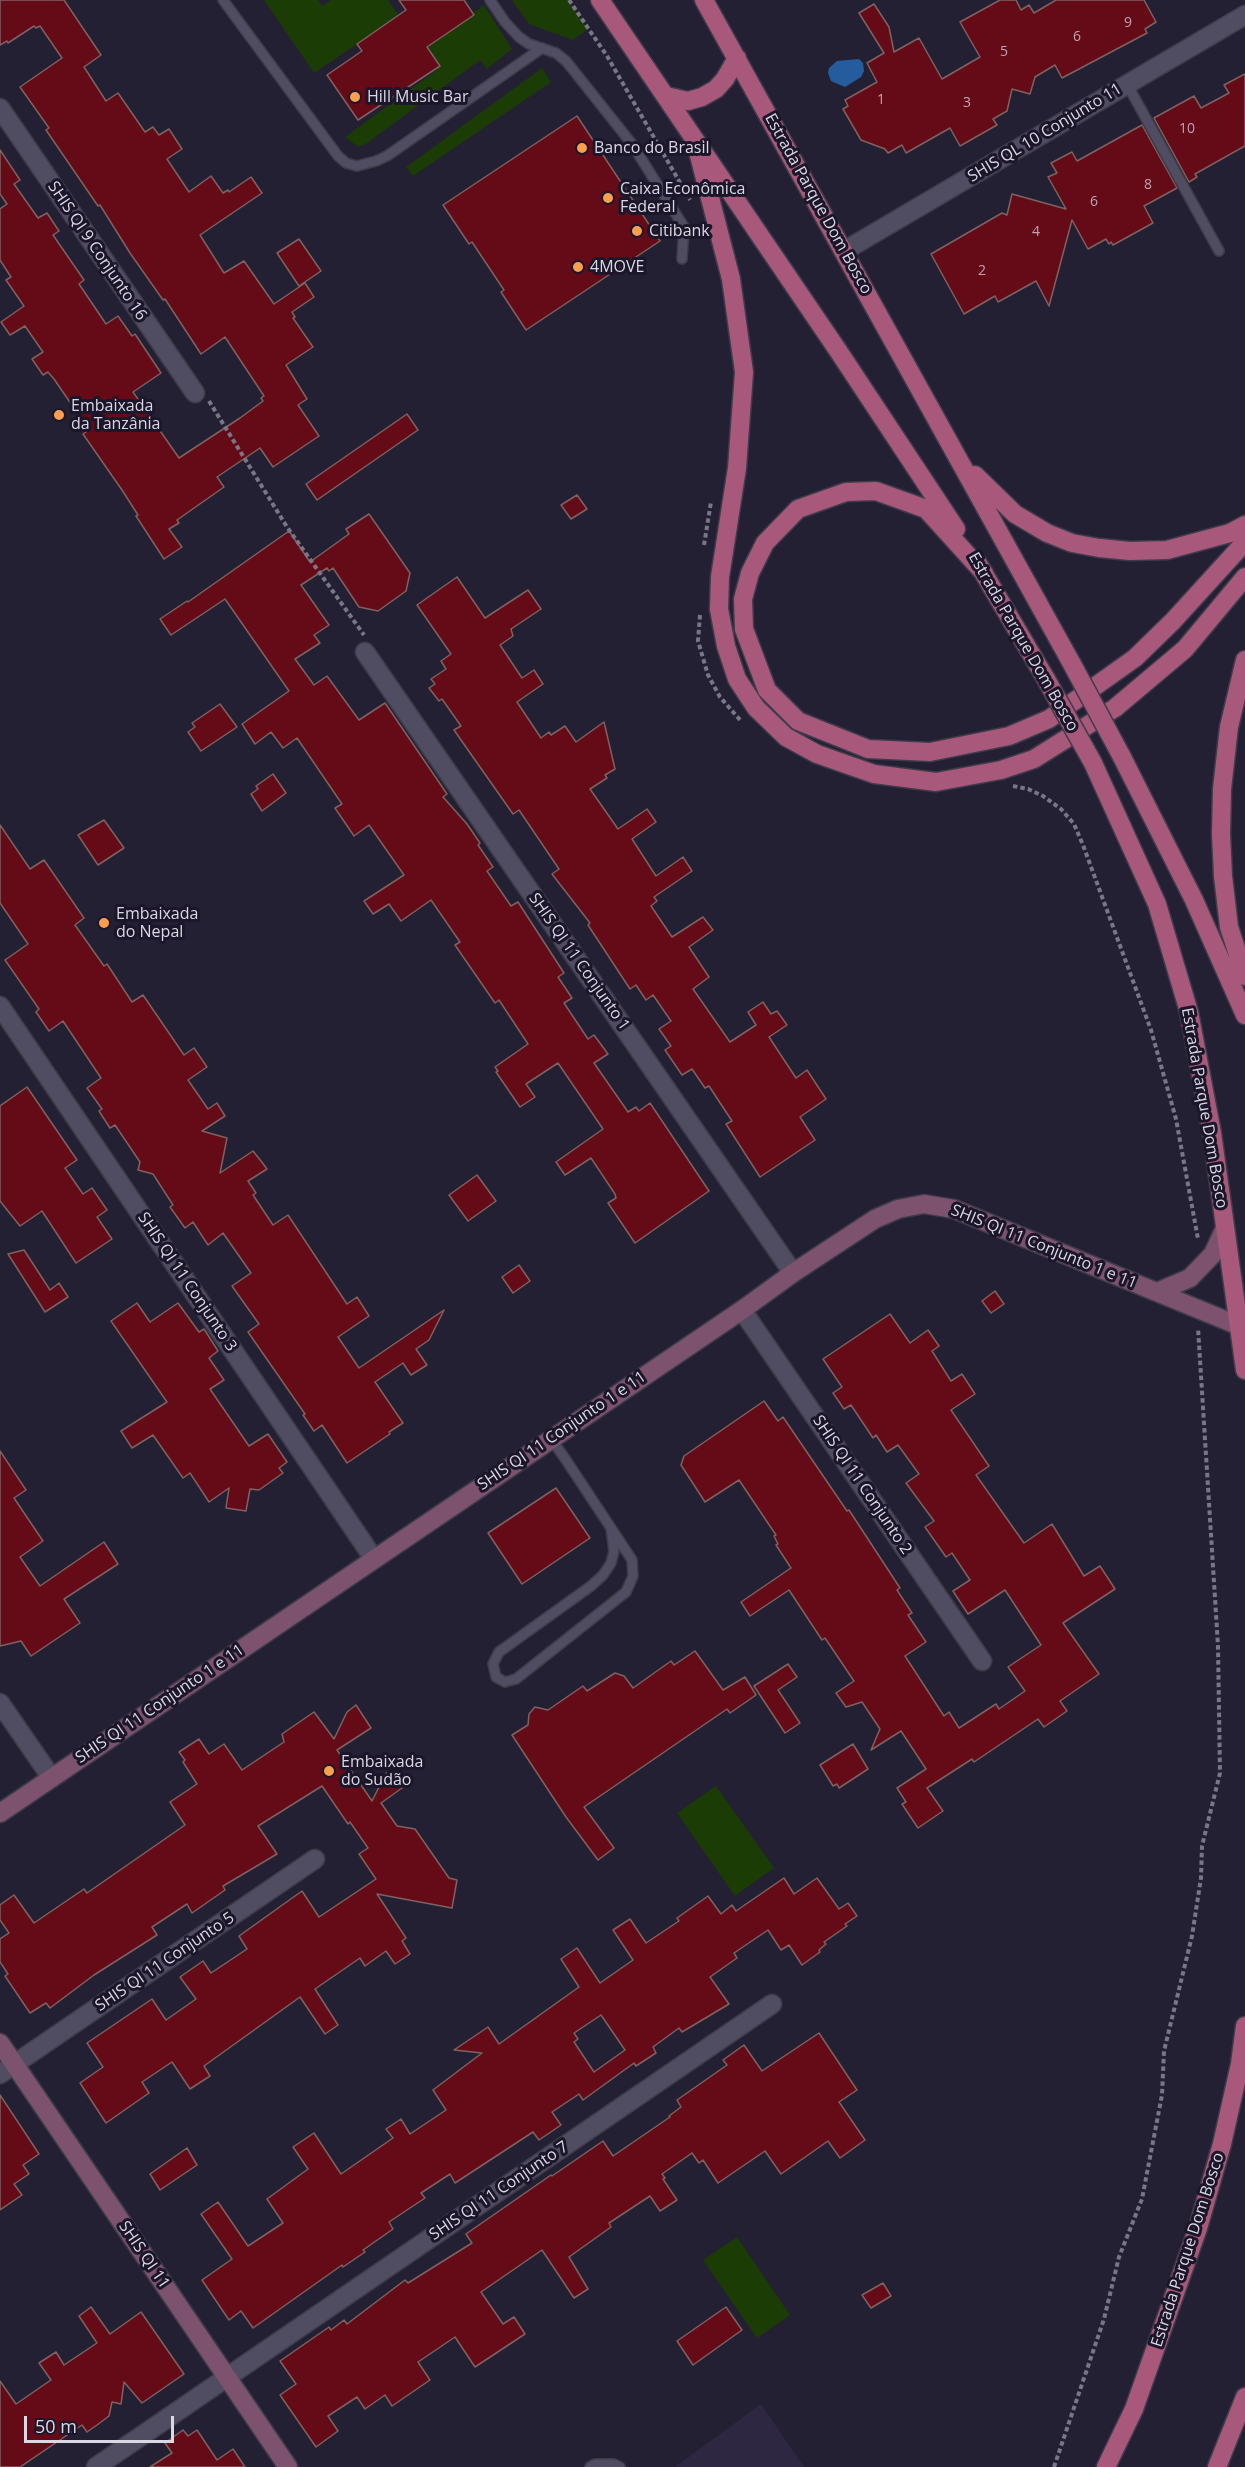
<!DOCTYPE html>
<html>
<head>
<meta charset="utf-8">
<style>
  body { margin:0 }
  #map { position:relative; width:1245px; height:2467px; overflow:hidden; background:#242033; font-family:"Open Sans",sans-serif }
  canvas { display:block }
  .scale { position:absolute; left:24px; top:2416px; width:150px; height:27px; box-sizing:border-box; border:3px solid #dad8e5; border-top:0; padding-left:8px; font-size:18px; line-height:21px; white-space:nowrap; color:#dad8e5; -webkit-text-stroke:4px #1b1629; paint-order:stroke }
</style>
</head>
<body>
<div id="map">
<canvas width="1245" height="2467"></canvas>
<div class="scale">50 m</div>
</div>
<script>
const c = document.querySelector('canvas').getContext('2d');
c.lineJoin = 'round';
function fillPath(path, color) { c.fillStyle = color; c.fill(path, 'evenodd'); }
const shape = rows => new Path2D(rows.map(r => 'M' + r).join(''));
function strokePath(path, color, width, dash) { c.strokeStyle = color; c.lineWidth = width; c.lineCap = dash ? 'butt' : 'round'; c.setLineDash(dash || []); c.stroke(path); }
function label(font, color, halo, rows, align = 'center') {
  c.font = font + ' "Open Sans",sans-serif'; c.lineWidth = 6; c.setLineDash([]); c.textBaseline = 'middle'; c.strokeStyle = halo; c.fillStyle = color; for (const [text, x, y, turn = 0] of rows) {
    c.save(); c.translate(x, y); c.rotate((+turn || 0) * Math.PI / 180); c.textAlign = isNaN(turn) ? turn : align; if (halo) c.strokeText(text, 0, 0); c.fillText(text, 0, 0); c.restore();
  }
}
const built = shape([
  [761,2404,804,2467,675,2467]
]);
const green = shape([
  [264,0,318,0,322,6,331,0,388,0,399,16,314,73],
  [512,0,568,0,588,29,573,40,529,24],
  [484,5,512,49,487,69,480,60,367,143,358,147,345,137,437,70,423,51],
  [542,68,551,82,413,176,406,167],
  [716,1786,774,1868,735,1896,677,1813],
  [737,2237,790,2315,757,2338,703,2260]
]);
const water = shape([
  [859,59,863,63,864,71,861,77,845,87,831,81,828,73,829,68,837,61]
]);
const building = shape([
  [0,0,64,0,101,55,84,67,106,101,118,93,145,132,153,127,159,135,169,129,182,149,167,159,189,192,211,176,223,193,228,190,229,192,251,177,262,193,200,235,224,273,244,261,274,304,305,283,314,297,292,312,295,317,293,318,313,347,286,365,307,399,298,405,319,436,273,467,260,448,217,477,224,487,177,520,179,523,169,529,182,547,164,559,136,516,138,515,122,490,83,434,89,430,54,379,48,372,43,375,32,359,43,352,25,326,10,335,1,322,24,306,6,280,11,277,0,260,0,209,7,204,0,194,0,150,20,180,14,184,38,218,47,213,59,231,53,235,84,280,79,284,106,324,118,316,132,336,135,334,161,373,133,392,179,458,240,418,263,401,261,398,264,396,225,337,201,354,165,299,163,300,130,253,100,205,98,206,46,130,49,128,20,87,62,58,40,26,36,28,34,26,8,43,7,41,0,45,0,0],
  [399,0,464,0,474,15,427,47,440,66,358,120,327,75,362,51,357,44,406,10,399,0],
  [1000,0,1016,0,1021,10,1029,5,1034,13,1056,0,1144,0,1156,22,1145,29,1147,33,1062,78,1055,65,1035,77,1030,94,1012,89,1007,111,993,119,997,125,960,146,950,128,906,153,902,145,888,153,885,149,861,140,843,109,848,106,845,100,877,82,867,63,884,53,859,13,874,4,889,27,894,52,919,38,942,79,980,57,960,22,1000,0],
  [1245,74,1245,146,1195,174,1197,177,1189,182,1154,118,1194,96,1201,108,1229,93,1224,85,1245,74],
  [577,116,660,241,526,330,501,292,504,290,472,242,469,244,443,205,577,116],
  [1142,125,1177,188,1144,206,1153,223,1113,245,1111,242,1109,244,1106,239,1088,249,1072,220,1049,306,1036,281,998,302,995,296,964,314,931,254,1002,213,1007,215,1012,194,1066,209,1048,177,1057,173,1051,163,1072,152,1077,161,1142,125],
  [299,239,321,271,299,286,277,253,299,239],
  [407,414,418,430,317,500,306,484,407,414],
  [577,495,587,509,571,519,561,505,577,495],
  [369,514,410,573,406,591,378,611,359,607,333,568,329,571,327,568,301,585,329,625,314,635,320,643,295,659,314,685,327,676,359,720,385,703,447,794,443,797,467,824,480,843,478,845,493,867,487,871,511,906,518,902,564,973,558,977,572,998,564,1003,588,1039,594,1035,608,1054,594,1063,628,1112,636,1107,639,1111,650,1103,709,1191,635,1243,608,1203,616,1198,615,1194,591,1158,565,1175,556,1162,603,1129,558,1063,526,1084,535,1097,520,1107,496,1072,498,1071,495,1067,528,1044,499,1000,495,1003,455,945,460,942,431,900,401,921,389,904,373,914,364,901,404,875,369,825,354,836,335,808,342,804,297,738,283,748,271,732,255,744,242,724,289,691,225,599,171,635,160,619,187,601,188,602,289,531,310,562,349,534,346,529,369,514],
  [457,577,485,618,528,590,541,609,511,629,513,636,500,645,522,678,534,670,543,684,517,702,541,738,549,732,551,735,565,726,576,742,604,722,615,769,605,775,607,778,590,789,618,829,647,809,656,822,632,839,656,876,683,857,692,871,654,897,657,901,651,906,672,937,703,917,713,930,689,947,709,977,693,989,730,1042,756,1025,748,1012,763,1002,771,1014,777,1011,787,1025,769,1037,796,1078,807,1070,826,1099,800,1117,815,1140,760,1177,726,1124,732,1121,709,1086,705,1088,692,1069,682,1075,665,1050,671,1046,659,1029,671,1021,653,995,646,1000,636,985,630,989,588,925,590,923,552,874,559,869,519,810,513,814,454,730,461,726,442,699,439,701,429,688,435,684,431,679,446,669,441,661,451,654,417,605,457,577],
  [220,704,237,727,201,751,188,732,195,727,192,723,220,704],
  [273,774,286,793,262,811,251,794,258,789,256,786,273,774],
  [104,820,124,848,98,865,78,835,104,820],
  [0,825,30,869,44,860,84,918,75,925,104,966,107,964,132,1002,143,995,184,1055,194,1048,207,1067,188,1080,208,1109,217,1103,225,1116,202,1131,227,1138,220,1173,253,1151,261,1161,267,1169,248,1181,256,1193,253,1195,273,1225,288,1215,347,1304,357,1297,369,1316,338,1337,359,1368,444,1310,429,1340,416,1349,427,1365,411,1375,403,1363,375,1382,403,1423,389,1432,390,1434,347,1463,322,1425,314,1431,303,1415,305,1414,248,1332,259,1324,232,1286,251,1273,223,1233,208,1245,193,1222,185,1228,170,1207,173,1205,153,1174,138,1170,140,1162,115,1125,110,1128,99,1111,102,1109,87,1088,101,1078,63,1021,49,1031,36,1012,39,1009,5,960,28,944,0,903,0,825],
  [27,1087,77,1160,65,1168,83,1194,92,1188,107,1210,97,1217,112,1239,76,1263,42,1211,20,1226,0,1201,0,1106,27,1087],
  [477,1175,496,1201,468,1221,449,1195,477,1175],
  [24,1250,50,1290,59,1283,68,1297,45,1312,8,1254,24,1250],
  [519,1265,530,1281,513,1293,502,1277,519,1265],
  [995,1291,1004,1304,991,1313,982,1301,995,1291],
  [137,1303,150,1322,178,1303,199,1332,204,1329,218,1351,209,1358,224,1380,210,1389,249,1446,268,1434,287,1462,279,1468,283,1473,259,1490,250,1489,246,1511,226,1508,229,1488,209,1502,190,1473,183,1478,153,1435,132,1448,121,1431,167,1402,111,1321,137,1303],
  [890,1314,910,1343,928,1330,939,1346,932,1351,951,1381,962,1374,975,1394,951,1410,989,1466,976,1475,1024,1543,1052,1524,1084,1576,1100,1566,1115,1589,1063,1623,1099,1674,1060,1701,1067,1711,1044,1727,1038,1719,974,1762,972,1759,927,1788,943,1811,918,1828,902,1804,906,1802,897,1788,926,1769,901,1731,871,1750,880,1729,862,1702,846,1707,836,1693,854,1681,825,1638,822,1640,789,1590,750,1616,741,1602,791,1568,776,1545,778,1544,774,1536,776,1535,739,1480,705,1502,681,1465,684,1456,764,1401,778,1421,783,1417,847,1511,849,1510,900,1588,897,1590,912,1613,908,1615,926,1642,905,1656,944,1716,949,1712,959,1728,996,1704,999,1709,1025,1691,1008,1667,1041,1645,1005,1590,968,1614,953,1591,970,1580,952,1553,946,1557,925,1527,934,1521,906,1483,919,1474,898,1445,887,1452,876,1435,873,1438,851,1405,844,1409,833,1393,842,1387,823,1359,890,1314],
  [0,1451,26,1490,14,1498,43,1541,20,1557,40,1586,104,1542,118,1564,64,1599,80,1623,31,1656,21,1641,0,1646,0,1451],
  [556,1488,590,1538,522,1584,488,1533,556,1488],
  [695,1651,723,1690,745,1677,756,1695,730,1713,727,1709,584,1807,614,1848,598,1860,566,1817,512,1735,528,1725,529,1714,535,1707,548,1710,583,1686,587,1691,615,1673,624,1676,633,1688,671,1661,674,1665,695,1651],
  [788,1664,797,1677,778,1690,800,1723,785,1733,754,1686,788,1664],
  [356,1705,371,1728,337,1750,372,1801,386,1773,395,1777,402,1788,381,1803,397,1826,415,1829,449,1878,457,1880,452,1908,377,1894,406,1938,402,1941,410,1954,395,1964,386,1951,365,1966,360,1958,315,1989,338,2025,325,2034,300,1997,204,2066,210,2076,190,2089,172,2062,142,2082,149,2093,106,2123,80,2083,103,2067,87,2043,152,1999,166,2020,196,1999,180,1977,203,1961,211,1973,247,1949,239,1936,302,1891,319,1917,376,1879,359,1854,368,1848,350,1822,348,1824,322,1786,258,1826,277,1854,223,1886,225,1890,192,1913,187,1904,152,1927,157,1935,94,1975,50,2008,46,2003,30,2013,5,1976,8,1974,0,1962,0,1939,9,1933,0,1920,0,1905,14,1895,34,1923,84,1889,87,1893,185,1825,170,1802,197,1784,183,1762,185,1760,179,1752,199,1739,209,1754,224,1744,242,1770,284,1742,282,1734,314,1712,334,1739,347,1712,356,1705],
  [853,1744,868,1769,839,1788,837,1784,833,1786,820,1765,853,1744],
  [784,1878,794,1894,817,1878,839,1909,848,1903,857,1916,845,1924,847,1926,824,1942,826,1944,819,1950,820,1952,802,1965,789,1945,781,1950,768,1930,734,1953,737,1958,710,1977,729,2004,682,2032,679,2028,653,2047,656,2053,636,2066,634,2063,583,2100,579,2094,552,2112,561,2125,539,2140,533,2132,455,2183,450,2174,421,2193,425,2198,389,2222,393,2229,363,2250,365,2252,343,2267,342,2265,253,2328,241,2311,229,2320,202,2280,232,2259,201,2214,218,2202,248,2246,283,2223,267,2199,308,2169,293,2147,314,2133,341,2174,393,2138,386,2129,401,2119,410,2134,446,2110,433,2090,482,2053,454,2050,488,2027,499,2044,579,1987,561,1959,577,1948,600,1983,633,1960,613,1930,630,1919,646,1943,679,1921,677,1918,708,1896,721,1914,732,1905,736,1911,784,1878],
  [601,2015,625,2050,594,2072,574,2042,578,2039,574,2033,601,2015],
  [819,2033,857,2090,839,2102,865,2140,840,2158,828,2141,781,2174,765,2151,718,2183,703,2160,699,2163,692,2153,662,2174,665,2178,663,2179,677,2200,660,2211,650,2196,609,2223,611,2227,569,2257,588,2289,574,2298,542,2250,481,2292,503,2324,514,2317,525,2334,475,2367,455,2337,418,2362,430,2380,392,2406,385,2395,365,2409,357,2397,328,2416,338,2431,316,2447,280,2395,296,2384,280,2361,329,2327,331,2330,344,2320,347,2324,405,2280,408,2283,472,2243,466,2234,551,2175,552,2176,603,2141,613,2156,670,2117,669,2116,681,2107,677,2100,727,2065,723,2060,744,2045,762,2071,819,2033],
  [0,2095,39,2154,23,2165,29,2174,14,2184,22,2195,0,2210,0,2095],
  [187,2148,197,2165,160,2190,150,2174,187,2148],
  [883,2283,891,2296,871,2308,862,2295,883,2283],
  [91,2307,110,2334,141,2312,184,2374,142,2403,124,2382,121,2404,112,2402,109,2416,97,2425,87,2432,82,2425,20,2467,0,2467,0,2381,16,2404,51,2380,39,2363,56,2352,64,2365,97,2343,79,2316,91,2307],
  [726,2307,742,2330,693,2365,677,2341,726,2307],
  [183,2430,188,2436,197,2430,217,2460,233,2449,245,2467,150,2467,172,2453,165,2443,183,2430]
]);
const path = shape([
  [569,0,607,56,690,200],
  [209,401,287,527,364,635],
  [704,545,711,502],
  [700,615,698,641,708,675,720,697,741,721],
  [1013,786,1028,789,1043,796,1061,809,1074,824,1083,845,1151,1030,1176,1119,1198,1239],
  [1054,2467,1104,2319,1119,2257,1142,2199,1162,2095,1164,2051,1192,1936,1201,1878,1202,1846,1220,1773,1218,1646,1198,1328]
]);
const lane = shape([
  [223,0,338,156,346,163,357,166,376,161,387,156,542,48],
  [490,0,505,22,519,37,529,44,556,53,566,61,632,144,684,227,682,259],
  [1127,84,1219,251],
  [551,1439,564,1457,611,1528,632,1560,633,1576,626,1592,516,1679,505,1682,496,1677,493,1664,499,1652,591,1586,603,1575,611,1563,614,1551,611,1528],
  [590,2467,595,2464,614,2464,620,2467]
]);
const street = shape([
  [0,108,195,393],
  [844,251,1245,15],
  [365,652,793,1273],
  [0,1006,374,1559],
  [742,1310,982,1661],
  [0,1703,51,1777],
  [0,2074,315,1859],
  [96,2467,772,2004]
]);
const secondary = shape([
  [1157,1292,1190,1278,1213,1254,1225,1228],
  [0,1813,742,1310,793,1273,875,1219,898,1209,924,1204,954,1209,1237,1325],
  [0,2043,288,2467]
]);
const primary = shape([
  [600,0,839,352,956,529],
  [704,0,1072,664],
  [666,96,688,101,702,97,716,89,725,79,737,58],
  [695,140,731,279,744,372,737,468,720,577,719,609,726,646,737,679,756,708,786,737,817,754,874,774,936,782,1001,770,1034,759,1115,708,1185,649,1245,577],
  [975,475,1015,514,1047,533,1072,543,1099,548,1130,551,1167,550,1230,533,1245,525],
  [977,562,1046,679],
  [984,573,926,509,876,491,846,492,798,509,765,543,750,573,743,599,744,629,767,690,798,721,868,749,930,752,1009,736,1049,719,1135,658,1173,621,1245,542],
  [1245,660,1229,727,1222,789,1221,834,1223,876,1229,927,1245,976],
  [1122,757,1194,900,1245,1015],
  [1093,763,1157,904,1189,1012,1212,1133,1245,1370],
  [1106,2467,1134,2409,1198,2228,1222,2144,1240,2064,1245,2026],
  [1217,2467,1245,2397]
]);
const primaryBridge = shape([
  [1072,664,1122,757],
  [1046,679,1093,763]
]);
const markers = [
  [355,97,6,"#fa9f4e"],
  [582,148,6,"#fa9f4e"],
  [608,198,6,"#fa9f4e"],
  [637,231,6,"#fa9f4e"],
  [578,267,6,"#fa9f4e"],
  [59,415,6,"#fa9f4e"],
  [104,923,6,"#fa9f4e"],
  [329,1771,6,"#fa9f4e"]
];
const numberNames = [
  ["9",1128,23],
  ["6",1077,37],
  ["5",1004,52],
  ["1",881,100],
  ["3",967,103],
  ["10",1187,129],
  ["8",1148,185],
  ["6",1094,202],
  ["4",1036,232],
  ["2",982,271]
];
const poiNames = [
  ["Hill Music Bar",367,97],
  ["Banco do Brasil",594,148],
  ["Caixa Econômica",620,189],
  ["Federal",620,207],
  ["Citibank",649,231],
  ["4MOVE",590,267],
  ["Embaixada",71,406],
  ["da Tanzânia",71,424],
  ["Embaixada",116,914],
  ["do Nepal",116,932],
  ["Embaixada",341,1762],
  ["do Sudão",341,1780]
];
const streetNames = [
  ["SHIS QL 10 Conjunto 11",1045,133,-31],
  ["Estrada Parque Dom Bosco",818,204,61],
  ["SHIS QI 9 Conjunto 16",97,251,56],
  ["Estrada Parque Dom Bosco",1023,642,60],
  ["SHIS QI 11 Conjunto 1",579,962,55],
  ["Estrada Parque Dom Bosco",1204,1108,80],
  ["SHIS QI 11 Conjunto 1 e 11",1044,1247,22],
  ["SHIS QI 11 Conjunto 3",187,1282,56],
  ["SHIS QI 11 Conjunto 1 e 11",562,1431,-34],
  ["SHIS QI 11 Conjunto 2",862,1485,56],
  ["SHIS QI 11 Conjunto 1 e 11",160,1704,-34],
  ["SHIS QI 11 Conjunto 5",165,1962,-34],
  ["SHIS QI 11 Conjunto 7",499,2191,-34],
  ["Estrada Parque Dom Bosco",1188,2250,-72],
  ["SHIS QI 11",144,2255,56]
];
fillPath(built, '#2d2741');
fillPath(green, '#1b3c04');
fillPath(water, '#255c9e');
fillPath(building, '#650b18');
strokePath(building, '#7e6261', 1.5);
strokePath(lane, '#3e3b4b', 12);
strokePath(street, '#3e3b4b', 21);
strokePath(secondary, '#3e3b4b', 21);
strokePath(primary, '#3e3b4b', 21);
strokePath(path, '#797686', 4, [4.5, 3]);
strokePath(lane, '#504c61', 9);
strokePath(street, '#504c61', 18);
strokePath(secondary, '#7c526e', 18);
strokePath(primary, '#a8587b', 18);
strokePath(primaryBridge, '#3e3b4b', 21, []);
strokePath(primaryBridge, '#a8587b', 18);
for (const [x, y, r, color] of markers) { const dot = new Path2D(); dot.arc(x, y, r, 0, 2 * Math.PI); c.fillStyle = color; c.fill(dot); strokePath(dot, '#1b1629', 2); }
label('14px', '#bda5b2', null, numberNames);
label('16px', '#dad8e5', '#1b1629', poiNames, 'left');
label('16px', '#dad8e5', '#1b1629', streetNames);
</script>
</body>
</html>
